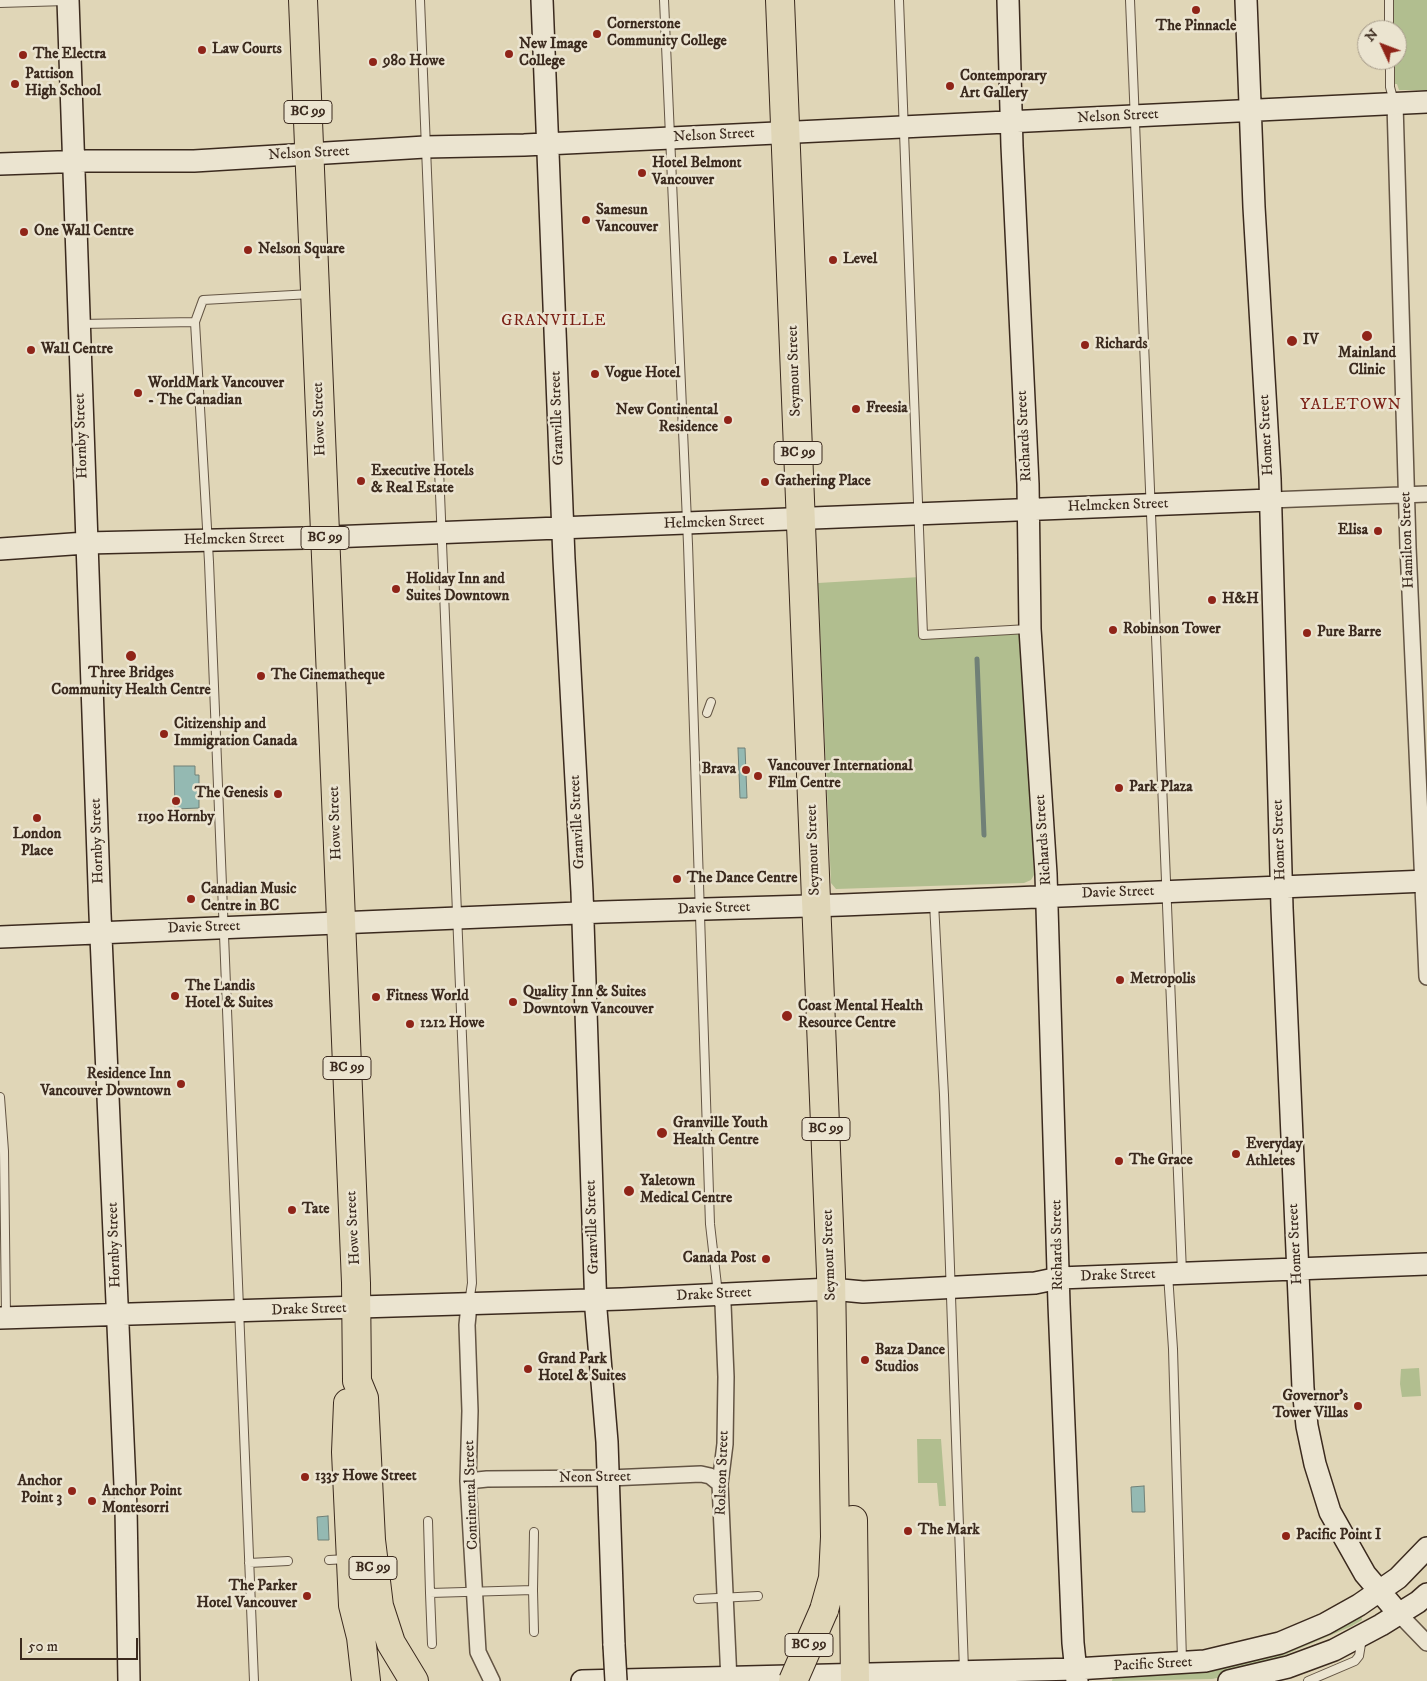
<!DOCTYPE html>
<html>
<head>
<meta charset="utf-8">
<style>
  body { margin:0 }
  #map { position:relative; width:1427px; height:1681px; overflow:hidden; background:#e0d6b7; font-family:"IM FELL DW Pica",serif }
  canvas { display:block }
  .north { position:absolute; left:1357px; top:20px; width:50px; height:50px; box-sizing:border-box; background:#ebe4d0; border:1px solid #a59a89; border-radius:50%; rotate:313deg; font-size:14px; font-weight:700; line-height:20px; text-align:center; color:#3b2a1e }
  .north::after { content:''; display:block; margin:auto; width:18px; height:22px; background:#8f2418; clip-path:polygon(50% 0,100% 100%,50% 72%,0 100%) }
  .scale { position:absolute; left:20px; top:1638px; width:118px; height:22px; box-sizing:border-box; border:2px solid #3b2a1e; border-top:0; padding-left:6px; font-size:15px; line-height:18px; white-space:nowrap; color:#3b2a1e; -webkit-text-stroke:4px #ebe4d0; paint-order:stroke }
</style>
</head>
<body>
<div id="map">
<canvas width="1427" height="1681"></canvas>
<div class="north">N</div>
<div class="scale">50 m</div>
</div>
<script>
const c = document.querySelector('canvas').getContext('2d');
c.lineJoin = 'round';
function fillPath(path, color) { c.fillStyle = color; c.fill(path, 'evenodd'); }
const shape = rows => new Path2D(rows.map(r => 'M' + r).join(''));
function strokePath(path, color, width, dash) { c.strokeStyle = color; c.lineWidth = width; c.lineCap = dash ? 'butt' : 'round'; c.setLineDash(dash || []); c.stroke(path); }
function label(font, color, halo, rows, align = 'center') {
  c.font = font + ' "IM FELL DW Pica",serif'; c.lineWidth = 5; c.setLineDash([]); c.textBaseline = 'middle'; c.strokeStyle = halo; c.fillStyle = color; for (const [text, x, y, turn = 0] of rows) {
    c.save(); c.translate(x, y); c.rotate((+turn || 0) * Math.PI / 180); c.textAlign = isNaN(turn) ? turn : align; if (halo) c.strokeText(text, 0, 0); c.fillText(text, 0, 0); c.restore();
  }
}
const green = shape([
  [1389,0,1427,0,1427,90,1399,90,1397,84,1390,84,1390,60,1397,60,1397,30,1389,30],
  [920,577,923,635,1023,629,1034,875,1031,880,1024,883,836,889,831,883,818,583],
  [1419,1368,1421,1396,1402,1397,1400,1384,1401,1369],
  [917,1439,941,1439,946,1506,939,1506,937,1483,918,1483],
  [1361,1614,1362,1620,1352,1626,1245,1672,1212,1679,1112,1681,1113,1677,1220,1667,1262,1658,1284,1651]
]);
const water = shape([
  [738,748,745,748,747,798,740,798,738,748],
  [174,766,195,766,195,775,199,775,199,808,175,809,174,766],
  [1144,1486,1145,1512,1132,1512,1131,1487,1144,1486],
  [328,1516,329,1540,318,1540,317,1517,328,1516]
]);
const stream = shape([
  [977,659,984,835]
]);
const lane = shape([
  [420,0,472,1283,469,1303],
  [664,0,688,544,710,1224,718,1294],
  [899,0,923,635,1028,629],
  [1130,0,1182,1272],
  [1389,0,1389,30],
  [0,3,66,1],
  [1390,60,1390,87,1394,102],
  [195,322,203,300,311,294],
  [80,324,195,322,209,562,254,1681],
  [707,713,711,702],
  [934,903,944,1095,964,1670],
  [0,1097,4,1151,6,1316],
  [1168,1274,1173,1349,1182,1660],
  [428,1521,430,1593],
  [329,1560,347,1559],
  [249,1563,288,1561],
  [533,1590,534,1532],
  [698,1599,758,1596],
  [432,1644,430,1593,533,1590,534,1632],
  [1308,1681,1355,1661,1359,1656,1362,1638]
]);
const street = shape([
  [1395,104,1408,547,1427,977],
  [1270,500,1427,494],
  [718,1295,723,1304,726,1377,725,1444,720,1484,729,1681],
  [469,1305,467,1325,470,1411,468,1481,478,1652,492,1681],
  [468,1481,487,1479,609,1478,701,1474,710,1476,720,1484],
  [1399,1614,1427,1643]
]);
const secondary = shape([
  [68,0,100,914,126,1508,129,1681],
  [542,0,564,559,582,892,596,1310,607,1442,614,1645],
  [1008,0,1012,146,1028,484,1030,629,1046,874,1059,1304,1073,1643,1077,1681],
  [1246,0,1254,207,1270,479,1282,908,1303,1388,1307,1426,1315,1464,1330,1512,1365,1574,1399,1614],
  [0,164,87,161,194,161,425,147,524,145,1427,102],
  [0,549,86,543,305,538,1270,500],
  [0,937,602,912,842,905,1427,881],
  [0,1318,622,1299,831,1289,863,1292,1035,1283,1059,1278,1427,1264],
  [582,1681,1076,1669,1205,1661,1280,1643,1325,1624,1359,1605,1398,1578,1427,1548],
  [1229,1681,1288,1667,1334,1650,1381,1625,1418,1602,1427,1594]
]);
const highway = shape([
  [303,0,356,1283,357,1381,364,1398,371,1540,379,1606,391,1643,414,1681],
  [780,0,831,1274,835,1537,833,1578,824,1610],
  [348,1403,346,1452,353,1605,361,1637,366,1681],
  [853,1520,855,1681]
]);
const secondaryBridge = shape([
  [614,1645,616,1681]
]);
const highwayBridge = shape([
  [793,1681,824,1610]
]);
const markers = [
  [1196,10,5,"#8f2418"],
  [597,34,5,"#8f2418"],
  [202,50,5,"#8f2418"],
  [509,54,5,"#8f2418"],
  [23,55,5,"#8f2418"],
  [373,62,5,"#8f2418"],
  [15,84,5,"#8f2418"],
  [950,86,5,"#8f2418"],
  [642,173,5,"#8f2418"],
  [586,220,5,"#8f2418"],
  [24,232,5,"#8f2418"],
  [248,250,5,"#8f2418"],
  [833,260,5,"#8f2418"],
  [1367,336,6,"#8f2418"],
  [1292,341,6,"#8f2418"],
  [1085,345,5,"#8f2418"],
  [31,350,5,"#8f2418"],
  [595,374,5,"#8f2418"],
  [138,393,5,"#8f2418"],
  [856,409,5,"#8f2418"],
  [728,420,5,"#8f2418"],
  [361,481,5,"#8f2418"],
  [765,482,5,"#8f2418"],
  [1378,531,5,"#8f2418"],
  [396,589,5,"#8f2418"],
  [1212,600,5,"#8f2418"],
  [1113,630,5,"#8f2418"],
  [1307,633,5,"#8f2418"],
  [131,656,6,"#8f2418"],
  [261,676,5,"#8f2418"],
  [164,734,5,"#8f2418"],
  [746,770,5,"#8f2418"],
  [758,776,5,"#8f2418"],
  [1119,788,5,"#8f2418"],
  [278,794,5,"#8f2418"],
  [176,801,5,"#8f2418"],
  [37,818,5,"#8f2418"],
  [677,879,5,"#8f2418"],
  [191,899,5,"#8f2418"],
  [1120,980,5,"#8f2418"],
  [175,996,5,"#8f2418"],
  [376,997,5,"#8f2418"],
  [513,1002,5,"#8f2418"],
  [787,1016,6,"#8f2418"],
  [410,1024,5,"#8f2418"],
  [181,1084,5,"#8f2418"],
  [662,1133,6,"#8f2418"],
  [1236,1154,5,"#8f2418"],
  [1119,1161,5,"#8f2418"],
  [629,1191,6,"#8f2418"],
  [292,1210,5,"#8f2418"],
  [766,1259,5,"#8f2418"],
  [865,1360,5,"#8f2418"],
  [528,1369,5,"#8f2418"],
  [1358,1406,5,"#8f2418"],
  [305,1477,5,"#8f2418"],
  [72,1491,5,"#8f2418"],
  [92,1501,5,"#8f2418"],
  [908,1531,5,"#8f2418"],
  [1286,1536,5,"#8f2418"],
  [307,1596,5,"#8f2418"]
];
const shields = [
  [308,112,48],
  [798,453,48],
  [325,538,48],
  [347,1068,48],
  [826,1129,48],
  [373,1568,48],
  [809,1645,48]
];
const shieldNames = [
  ["BC 99",308,112],
  ["BC 99",798,453],
  ["BC 99",325,538],
  ["BC 99",347,1068],
  ["BC 99",826,1129],
  ["BC 99",373,1568],
  ["BC 99",809,1645]
];
const poiNames = [
  ["Cornerstone",607,25],
  ["Community College",607,42],
  ["The Pinnacle",1196,27,"center"],
  ["New Image",519,45],
  ["College",519,62],
  ["Law Courts",212,50],
  ["The Electra",33,55],
  ["980 Howe",383,62],
  ["Pattison",25,75],
  ["High School",25,92],
  ["Contemporary",960,77],
  ["Art Gallery",960,94],
  ["Hotel Belmont",652,164],
  ["Vancouver",652,181],
  ["Samesun",596,211],
  ["Vancouver",596,228],
  ["One Wall Centre",34,232],
  ["Nelson Square",258,250],
  ["Level",843,260],
  ["IV",1303,341],
  ["Richards",1095,345],
  ["Wall Centre",41,350],
  ["Mainland",1367,354,"center"],
  ["Clinic",1367,371,"center"],
  ["Vogue Hotel",605,374],
  ["WorldMark Vancouver",148,384],
  ["- The Canadian",148,401],
  ["Freesia",866,409],
  ["New Continental",718,411,"right"],
  ["Residence",718,428,"right"],
  ["Executive Hotels",371,472],
  ["& Real Estate",371,489],
  ["Gathering Place",775,482],
  ["Elisa",1368,531,"right"],
  ["Holiday Inn and",406,580],
  ["Suites Downtown",406,597],
  ["H&H",1222,600],
  ["Robinson Tower",1123,630],
  ["Pure Barre",1317,633],
  ["Three Bridges",131,674,"center"],
  ["Community Health Centre",131,691,"center"],
  ["The Cinematheque",271,676],
  ["Citizenship and",174,725],
  ["Immigration Canada",174,742],
  ["Vancouver International",768,767],
  ["Film Centre",768,784],
  ["Brava",736,770,"right"],
  ["Park Plaza",1129,788],
  ["The Genesis",268,794,"right"],
  ["1190 Hornby",176,818,"center"],
  ["London",37,835,"center"],
  ["Place",37,852,"center"],
  ["The Dance Centre",687,879],
  ["Canadian Music",201,890],
  ["Centre in BC",201,907],
  ["Metropolis",1130,980],
  ["The Landis",185,987],
  ["Hotel & Suites",185,1004],
  ["Quality Inn & Suites",523,993],
  ["Downtown Vancouver",523,1010],
  ["Fitness World",386,997],
  ["Coast Mental Health",798,1007],
  ["Resource Centre",798,1024],
  ["1212 Howe",420,1024],
  ["Residence Inn",171,1075,"right"],
  ["Vancouver Downtown",171,1092,"right"],
  ["Granville Youth",673,1124],
  ["Health Centre",673,1141],
  ["Everyday",1246,1145],
  ["Athletes",1246,1162],
  ["The Grace",1129,1161],
  ["Yaletown",640,1182],
  ["Medical Centre",640,1199],
  ["Tate",302,1210],
  ["Canada Post",756,1259,"right"],
  ["Baza Dance",875,1351],
  ["Studios",875,1368],
  ["Grand Park",538,1360],
  ["Hotel & Suites",538,1377],
  ["Governor's",1348,1397,"right"],
  ["Tower Villas",1348,1414,"right"],
  ["1335 Howe Street",315,1477],
  ["Anchor",62,1482,"right"],
  ["Point 3",62,1499,"right"],
  ["Anchor Point",102,1492],
  ["Montesorri",102,1509],
  ["The Mark",918,1531],
  ["Pacific Point I",1296,1536],
  ["The Parker",297,1587,"right"],
  ["Hotel Vancouver",297,1604,"right"]
];
const streetNames = [
  ["Nelson Street",1118,117,-3],
  ["Nelson Street",714,136,-3],
  ["Nelson Street",309,154,-3],
  ["Seymour Street",795,371,-92],
  ["Granville Street",558,418,-92],
  ["Howe Street",320,419,-92],
  ["Homer Street",1267,435,-93],
  ["Hornby Street",82,436,-92],
  ["Richards Street",1025,436,-93],
  ["Helmcken Street",1118,506,-2],
  ["Helmcken Street",714,523,-2],
  ["Helmcken Street",234,540,-1],
  ["Hamilton Street",1408,540,-92],
  ["Granville Street",578,822,-93],
  ["Howe Street",336,823,-92],
  ["Richards Street",1044,840,-94],
  ["Homer Street",1280,840,-92],
  ["Hornby Street",98,841,-92],
  ["Seymour Street",814,850,-92],
  ["Davie Street",1118,893,-2],
  ["Davie Street",714,909,-2],
  ["Davie Street",204,928,-2],
  ["Granville Street",593,1227,-92],
  ["Howe Street",354,1228,-93],
  ["Homer Street",1296,1244,-93],
  ["Hornby Street",115,1245,-92],
  ["Richards Street",1058,1245,-91],
  ["Seymour Street",830,1255,-92],
  ["Drake Street",1118,1276,-2],
  ["Drake Street",714,1295,-3],
  ["Drake Street",309,1310,-2],
  ["Rolston Street",723,1473,-88],
  ["Neon Street",595,1478,-1],
  ["Continental Street",472,1495,-92],
  ["Pacific Street",1153,1665,-3]
];
const neighbourhoodNames = [
  ["GRANVILLE",554,322],
  ["YALETOWN",1351,406]
];
fillPath(green, '#b1be8f');
fillPath(water, '#94b9b2');
strokePath(water, '#708077', 1);
strokePath(stream, '#708077', 5);
strokePath(lane, '#645544', 10);
strokePath(street, '#645544', 18);
strokePath(secondary, '#3b2a1e', 24);
strokePath(highway, '#3b2a1e', 30);
strokePath(lane, '#ebe4d0', 8);
strokePath(street, '#ebe4d0', 15);
strokePath(secondary, '#ebe4d0', 21);
strokePath(highway, '#e0d6b7', 28);
strokePath(secondaryBridge, '#3b2a1e', 24, []);
strokePath(highwayBridge, '#3b2a1e', 30, []);
strokePath(secondaryBridge, '#ebe4d0', 21);
strokePath(highwayBridge, '#e0d6b7', 28);
for (const [x, y, r, color] of markers) { const dot = new Path2D(); dot.arc(x, y, r, 0, 2 * Math.PI); c.fillStyle = color; c.fill(dot); strokePath(dot, '#ebe4d0', 2); }
for (const [x, y, w] of shields) { const box = new Path2D(); box.roundRect(x - w / 2, y - 11.5, w, 23, 4); c.fillStyle = '#ebe4d0'; c.fill(box); strokePath(box, '#3b2a1e', 1); }
label('bold 14px', '#3b2a1e', null, shieldNames);
label('bold 15px', '#3b2a1e', '#ebe4d0', poiNames, 'left');
label('15px', '#3b2a1e', '#ebe4d0', streetNames);
c.letterSpacing = '1px';
label('16px', '#7a1f14', '#ebe4d0', neighbourhoodNames);
c.letterSpacing = '0px';
</script>
</body>
</html>
